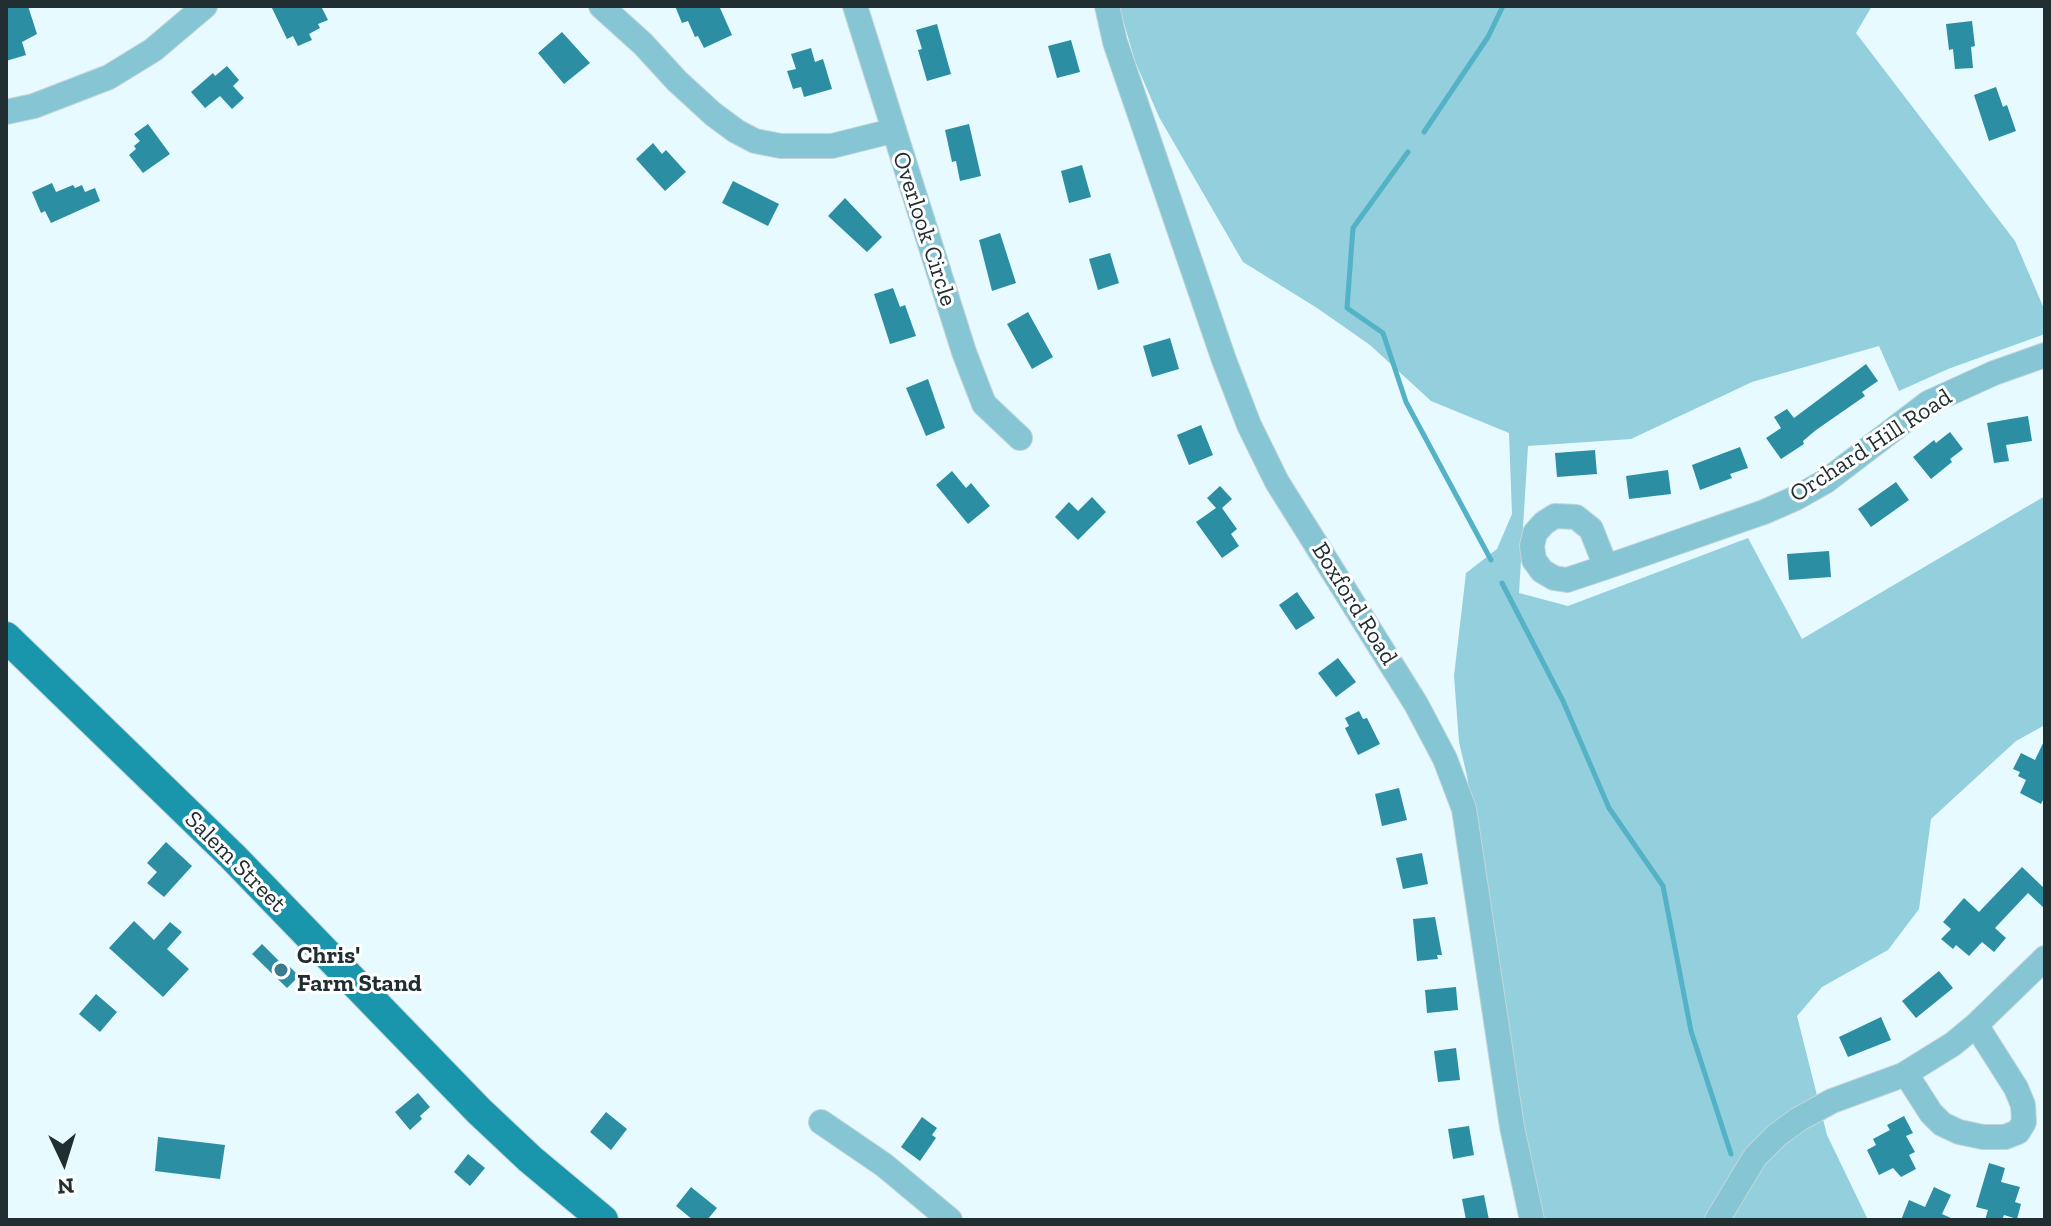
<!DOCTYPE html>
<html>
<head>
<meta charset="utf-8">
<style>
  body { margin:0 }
  #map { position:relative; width:2051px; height:1226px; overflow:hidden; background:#e7faff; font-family:"Zilla Slab",serif }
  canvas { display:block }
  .frame { position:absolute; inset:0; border:8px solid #212e31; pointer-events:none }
  .north { position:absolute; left:24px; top:1122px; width:80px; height:80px; -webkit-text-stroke:6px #fff; paint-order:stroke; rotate:176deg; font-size:22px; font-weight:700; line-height:32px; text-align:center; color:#212e31 }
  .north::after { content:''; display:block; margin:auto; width:28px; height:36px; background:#212e31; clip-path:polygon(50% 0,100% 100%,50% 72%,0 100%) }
</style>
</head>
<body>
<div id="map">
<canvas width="2051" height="1226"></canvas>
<div class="frame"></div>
<div class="north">N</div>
</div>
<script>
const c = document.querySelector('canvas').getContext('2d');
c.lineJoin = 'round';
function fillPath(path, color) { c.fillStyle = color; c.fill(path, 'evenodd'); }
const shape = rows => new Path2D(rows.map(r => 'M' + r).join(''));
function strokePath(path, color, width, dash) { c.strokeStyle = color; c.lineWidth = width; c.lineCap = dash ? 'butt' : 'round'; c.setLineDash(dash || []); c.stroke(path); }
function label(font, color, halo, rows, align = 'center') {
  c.font = font + ' "Zilla Slab",serif'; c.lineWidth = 6; c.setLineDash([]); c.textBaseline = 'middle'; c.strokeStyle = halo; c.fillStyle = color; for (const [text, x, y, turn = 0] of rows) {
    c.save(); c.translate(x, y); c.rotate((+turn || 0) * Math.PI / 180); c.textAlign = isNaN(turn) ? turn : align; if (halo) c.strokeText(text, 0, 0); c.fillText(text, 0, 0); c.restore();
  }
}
const green = shape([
  [1119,6,1872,6,1856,33,2015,241,2045,311,2045,334,1948,369,1899,391,1879,346,1752,382,1631,439,1528,446,1519,593,1568,606,1748,538,1802,639,2045,496,2045,725,2016,741,1931,819,1919,909,1888,950,1822,987,1797,1016,1827,1135,1868,1220,1537,1220,1467,776,1459,742,1454,676,1466,573,1497,549,1512,514,1509,433,1431,401,1370,345,1317,308,1243,262,1159,117,1135,61]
]);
const stream = shape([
  [1424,132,1488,37,1503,6],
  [1408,152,1353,228,1347,308,1383,333,1406,402,1491,560],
  [1502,583,1563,701,1609,808,1663,886,1691,1031,1731,1154]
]);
const building = shape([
  [14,6,28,6,37,34,22,42,26,55,6,61,6,9],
  [271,6,321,6,328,20,318,24,320,28,309,34,312,40,298,46,293,36,287,39],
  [675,6,724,6,720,8,732,35,704,48,698,36,695,37,688,21,682,23],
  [1972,21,1975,46,1971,47,1973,68,1955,69,1953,49,1949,50,1946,24],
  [937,24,951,74,927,81,918,50,922,49,916,30],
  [562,32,590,63,564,84,538,53],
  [1071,40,1080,72,1057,78,1048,46],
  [811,48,815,62,823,59,832,89,804,97,801,87,793,89,787,71,796,69,791,54],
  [227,66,239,80,233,86,244,98,232,109,220,96,205,108,191,92,213,73,215,76],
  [1996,87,2003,107,2007,105,2016,131,1989,141,1974,95],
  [148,124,170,154,143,173,129,155,136,149,134,146,140,141,134,134],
  [969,124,981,176,960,181,956,161,952,162,945,130],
  [653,143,662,154,666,150,686,172,665,191,636,159],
  [1082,165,1091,197,1069,203,1061,171],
  [733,181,779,204,768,226,722,203],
  [52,183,56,192,73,185,75,188,82,185,85,192,95,188,100,201,51,223,45,211,41,213,32,192],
  [845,198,882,237,867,252,828,216],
  [1000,233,1016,283,992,291,979,240],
  [1110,253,1119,283,1098,290,1089,259],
  [893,288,900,307,905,305,916,336,890,344,874,294],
  [1028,312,1053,357,1032,369,1007,324],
  [1170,338,1179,369,1152,377,1143,346],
  [1866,364,1878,381,1862,392,1865,396,1816,430,1803,441,1804,444,1781,459,1766,438,1781,428,1774,417,1787,409,1794,418],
  [928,379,945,428,926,436,906,388],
  [2028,416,2032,441,2006,445,2009,461,1994,463,1987,423],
  [1201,425,1213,455,1189,465,1177,435],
  [1950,432,1963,449,1950,459,1952,462,1931,479,1913,457,1934,440,1936,443],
  [1740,447,1748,468,1730,474,1732,478,1700,490,1692,465],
  [1595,450,1597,474,1557,477,1555,453],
  [1668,470,1671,494,1629,499,1626,476],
  [952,471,966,488,971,483,990,506,968,524,936,485],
  [1896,482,1909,500,1871,527,1858,509],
  [1220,486,1232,499,1222,508,1237,529,1231,534,1239,546,1222,558,1196,522,1216,508,1207,498],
  [1092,497,1106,512,1078,540,1055,517,1069,502,1078,511],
  [1829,551,1831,577,1789,580,1787,554],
  [1297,592,1315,618,1296,630,1279,605],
  [1338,658,1356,682,1336,697,1318,673],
  [1359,711,1363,719,1367,718,1380,744,1358,755,1345,728,1349,726,1345,718],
  [2045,739,2045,796,2041,804,2020,793,2026,780,2018,776,2020,772,2013,769,2021,753,2035,760],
  [1399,788,1407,820,1382,826,1375,794],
  [166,842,192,866,164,897,147,883,157,872,147,863],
  [1422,853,1428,884,1403,889,1396,858],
  [2022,867,2045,889,2045,909,2028,893,1995,928,2006,938,1994,952,1982,942,1969,956,1956,945,1953,949,1941,939,1951,929,1943,922,1964,898,1979,912],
  [1435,917,1442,955,1437,955,1438,959,1417,961,1413,919],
  [134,921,154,940,170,922,182,932,167,949,189,969,163,997,109,948],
  [262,944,283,965,285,962,299,976,287,988,252,954],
  [1939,971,1953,988,1916,1018,1902,1001],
  [1456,987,1458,1010,1427,1013,1425,990],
  [96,994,117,1012,100,1032,79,1014],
  [1881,1017,1891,1040,1848,1057,1839,1037],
  [1456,1048,1460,1080,1438,1082,1434,1051],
  [418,1093,430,1107,420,1116,422,1119,410,1130,395,1112],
  [606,1112,627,1129,611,1150,590,1132],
  [1904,1116,1913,1133,1906,1136,1915,1152,1909,1155,1916,1169,1901,1177,1893,1168,1879,1175,1867,1150,1876,1145,1873,1139,1890,1130,1887,1125],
  [922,1117,937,1128,932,1135,936,1138,920,1161,901,1147],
  [1469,1126,1474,1155,1453,1159,1448,1129],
  [158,1137,225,1145,220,1179,155,1171],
  [468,1154,485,1168,470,1186,454,1172],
  [1989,1163,2005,1168,2001,1182,2020,1187,2015,1202,2021,1204,2017,1219,2004,1215,2002,1220,1985,1220,1988,1210,1976,1207],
  [691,1187,717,1208,707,1220,693,1220,676,1206],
  [1934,1187,1951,1195,1942,1214,1955,1220,1901,1220,1909,1200,1925,1207],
  [1484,1195,1489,1220,1466,1220,1462,1199]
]);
const minor = shape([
  [601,6,643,44,677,81,713,114,736,131,755,141,781,146,832,146,892,131],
  [855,6,964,352,984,404,1020,438],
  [1107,6,1115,42,1224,360,1249,425,1277,482,1416,704,1445,759,1464,809,1512,1127,1532,1220],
  [6,112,34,106,109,77,153,50,205,6],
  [1606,567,1591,529,1576,517,1555,516,1544,523,1535,533,1532,546,1534,560,1542,571,1554,578,1567,580,1606,567,1764,512,1796,498,1826,481,1928,403,1994,373,2045,355],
  [1906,1074,1931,1113,1942,1124,1959,1132,1983,1137,2005,1137,2018,1132,2024,1122,2023,1105,2016,1088,1976,1025],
  [821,1122,884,1165,950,1220],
  [1717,1220,1755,1157,1777,1135,1799,1119,1832,1101,1903,1075,1953,1044,1976,1025,2045,958]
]);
const major = shape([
  [6,637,232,856,479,1111,530,1159,603,1220]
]);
const markers = [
  [281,970,8,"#397d8c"]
];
const streetNames = [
  ["Overlook Circle",924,229,72],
  ["Orchard Hill Road",1871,446,-33],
  ["Boxford Road",1354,604,58],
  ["Salem Street",235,862,45]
];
const poiNames = [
  ["Chris'",297,956],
  ["Farm Stand",297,984]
];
fillPath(green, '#93cfdd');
strokePath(stream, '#54b2c6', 5);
fillPath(building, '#2b8ea2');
strokePath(minor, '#c3d5da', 26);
strokePath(major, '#c3d5da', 32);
strokePath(minor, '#85c5d4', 24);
strokePath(major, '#1995ac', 30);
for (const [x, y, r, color] of markers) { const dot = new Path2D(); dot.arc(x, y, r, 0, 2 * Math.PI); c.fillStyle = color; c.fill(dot); strokePath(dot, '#fff', 3); }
label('24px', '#212e31', '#fff', streetNames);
label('bold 24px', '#212e31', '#fff', poiNames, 'left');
</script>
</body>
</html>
